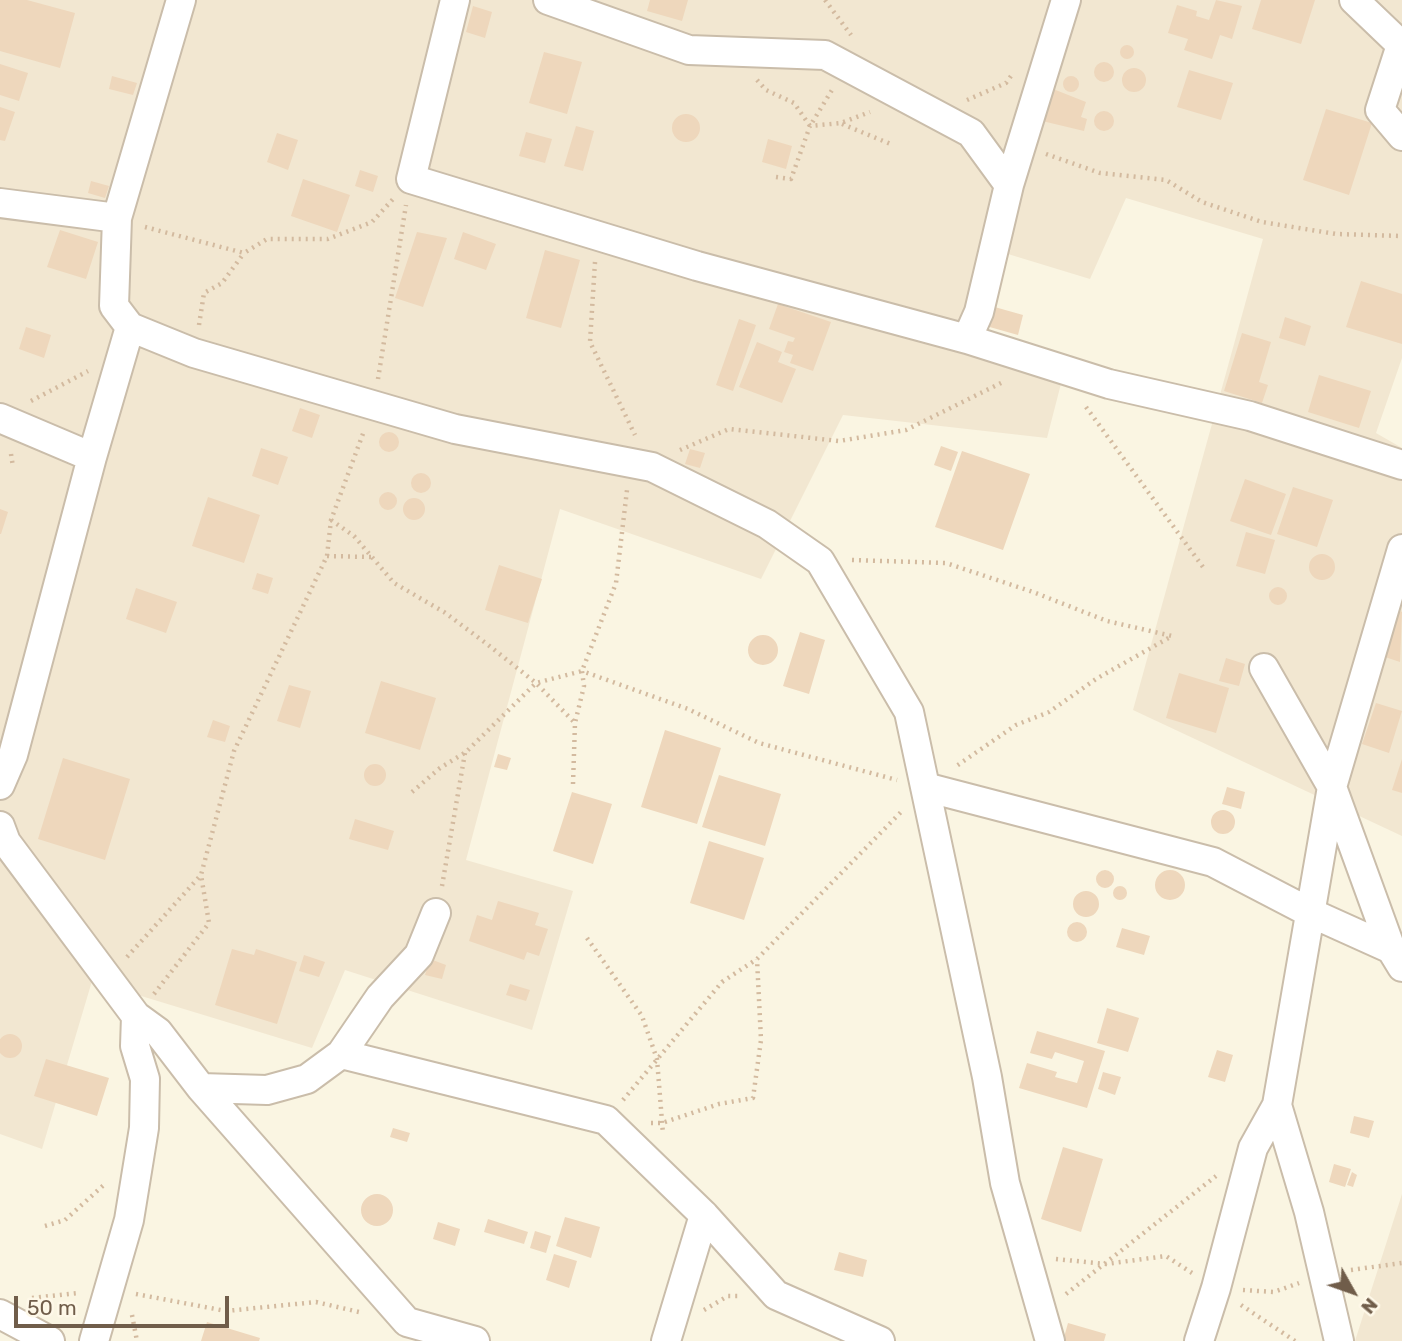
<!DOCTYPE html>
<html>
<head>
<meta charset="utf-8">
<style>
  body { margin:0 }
  #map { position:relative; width:1402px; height:1341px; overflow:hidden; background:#faf5e2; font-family:Rubik,sans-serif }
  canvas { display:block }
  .north { position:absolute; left:1318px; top:1257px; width:70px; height:70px; -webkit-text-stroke:5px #fef8e8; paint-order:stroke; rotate:130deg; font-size:19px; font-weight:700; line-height:28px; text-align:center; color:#705d4a }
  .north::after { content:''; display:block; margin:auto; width:24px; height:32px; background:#705d4a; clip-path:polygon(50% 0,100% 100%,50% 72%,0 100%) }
  .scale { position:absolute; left:14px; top:1296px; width:215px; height:32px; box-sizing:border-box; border:4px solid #705d4a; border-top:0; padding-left:9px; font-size:21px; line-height:24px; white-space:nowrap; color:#705d4a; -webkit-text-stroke:5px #fef8e8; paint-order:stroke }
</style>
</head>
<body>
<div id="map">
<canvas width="1402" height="1341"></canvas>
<div class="north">N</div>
<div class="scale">50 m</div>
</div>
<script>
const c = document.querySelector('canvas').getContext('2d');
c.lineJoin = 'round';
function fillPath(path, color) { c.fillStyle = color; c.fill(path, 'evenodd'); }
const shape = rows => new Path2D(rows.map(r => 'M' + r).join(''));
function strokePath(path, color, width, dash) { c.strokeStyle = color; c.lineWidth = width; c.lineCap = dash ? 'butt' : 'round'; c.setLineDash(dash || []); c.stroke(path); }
const residential = shape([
  [0,0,1402,0,1402,358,1376,433,1402,448,1402,836,1133,710,1263,239,1126,198,1090,279,985,247,969,334,1064,372,1047,438,843,415,761,579,560,509,466,860,573,891,532,1030,345,970,312,1048,92,981,42,1149,0,1134],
  [1402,1194,1402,1341,1355,1341]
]);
const building = shape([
  [0,0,27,0,75,13,60,68,0,51],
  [650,0,688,0,682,21,647,11],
  [1216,0,1242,6,1232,39,1220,35,1212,59,1184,50,1188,39,1168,33,1177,5,1197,11,1196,16,1209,20],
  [1261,0,1315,0,1301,44,1252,29],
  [473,6,492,12,485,38,466,32],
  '1120 52a7 7 0 1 1 14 0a7 7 0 1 1-14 0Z',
  [544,52,582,62,567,114,529,103],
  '1094 72a10 10 0 1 1 20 0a10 10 0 1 1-20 0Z',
  [0,64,28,73,19,101,0,95],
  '1122 80a12 12 0 1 1 24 0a12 12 0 1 1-24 0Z',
  [1189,70,1233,83,1221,120,1177,107],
  [112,76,137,83,133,95,109,89],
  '1063 84a8 8 0 1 1 16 0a8 8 0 1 1-16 0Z',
  [1048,87,1086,102,1081,117,1087,119,1084,131,1038,120],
  [0,107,15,112,5,141,0,140],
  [1326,109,1372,123,1349,195,1303,180],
  '1094 121a10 10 0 1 1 20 0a10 10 0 1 1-20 0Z',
  '672 128a14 14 0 1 1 28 0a14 14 0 1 1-28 0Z',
  [576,126,594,131,583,171,564,166],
  [526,132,552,139,545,163,519,156],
  [277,133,298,140,288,170,267,162],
  [768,139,792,146,786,169,762,162],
  [360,170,378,176,373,192,355,186],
  [303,179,350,195,337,232,291,216],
  [91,181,109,186,105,198,88,193],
  [60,230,98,242,86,279,47,267],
  [417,232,447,238,423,307,395,298],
  [463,232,496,244,486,270,454,259],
  [545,250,580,260,561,328,526,318],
  [1361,281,1402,294,1402,344,1346,327],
  [778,304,831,322,813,371,790,363,793,355,784,352,788,341,793,342,795,338,769,329],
  [984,304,1023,315,1018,335,979,324],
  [1285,317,1311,326,1305,346,1279,338],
  [739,319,756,325,733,391,716,385],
  [26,327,51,335,44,358,19,349],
  [1242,333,1271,342,1259,382,1268,385,1262,403,1224,391],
  [757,342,782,352,778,362,796,369,782,403,739,387],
  [1319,375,1371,391,1359,428,1308,412],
  [300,408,320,415,312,438,292,431],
  '379 442a10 10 0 1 1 20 0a10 10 0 1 1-20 0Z',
  [941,446,958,452,951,471,934,465],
  [261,448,288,457,278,485,252,476],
  [690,449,705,453,700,468,685,464],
  [962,451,1030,474,1003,550,935,527],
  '411 483a10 10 0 1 1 20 0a10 10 0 1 1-20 0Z',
  [1245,479,1286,494,1271,535,1230,521],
  [1293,487,1333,500,1317,547,1277,534],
  '379 501a9 9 0 1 1 18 0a9 9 0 1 1-18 0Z',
  [208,497,260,515,244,563,192,546],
  '403 509a11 11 0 1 1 22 0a11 11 0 1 1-22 0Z',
  [0,509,8,512,1,534,0,534],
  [1246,532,1275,540,1265,574,1236,566],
  '1309 567a13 13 0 1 1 26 0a13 13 0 1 1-26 0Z',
  [499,565,542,579,528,623,485,610],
  [257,573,273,578,268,594,252,589],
  '1269 596a9 9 0 1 1 18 0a9 9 0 1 1-18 0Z',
  [136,588,177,602,166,633,126,619],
  [1397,610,1402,612,1400,662,1382,656],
  [800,632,825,640,809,694,783,686],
  '748 650a15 15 0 1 1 30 0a15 15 0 1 1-30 0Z',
  [1226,658,1245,664,1239,686,1219,681],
  [1179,673,1229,688,1216,733,1166,718],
  [381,681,436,698,420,750,365,733],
  [289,685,311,691,300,728,277,721],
  [1376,703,1402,711,1389,753,1362,744],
  [213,720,230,726,225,742,207,737],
  [665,730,721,748,697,824,641,807],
  [498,754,511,758,507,770,494,767],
  [63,758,130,779,105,860,38,839],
  [1402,759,1402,793,1392,790],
  '364 775a11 11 0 1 1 22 0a11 11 0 1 1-22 0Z',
  [719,775,781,794,765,846,702,827],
  [1227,787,1245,792,1241,809,1222,804],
  [572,792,612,804,593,864,553,851],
  '1211 822a12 12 0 1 1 24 0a12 12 0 1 1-24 0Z',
  [355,819,394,831,388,850,349,839],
  [709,841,764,858,744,920,690,903],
  '1096 879a9 9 0 1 1 18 0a9 9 0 1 1-18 0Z',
  '1155 885a15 15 0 1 1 30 0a15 15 0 1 1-30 0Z',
  '1113 893a7 7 0 1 1 14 0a7 7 0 1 1-14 0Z',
  '1073 904a13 13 0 1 1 26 0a13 13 0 1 1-26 0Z',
  [498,901,539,913,535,925,548,929,539,956,527,952,524,960,469,941,477,915,492,920],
  '1067 932a10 10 0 1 1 20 0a10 10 0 1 1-20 0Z',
  [1122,928,1150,936,1144,955,1116,947],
  [232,949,254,955,256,949,297,962,277,1024,215,1005],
  [304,955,325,962,319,977,299,971],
  [430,959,446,965,442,979,425,975],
  [510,984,530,990,526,1001,506,995],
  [1107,1008,1139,1018,1128,1052,1097,1043],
  [1037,1031,1105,1051,1087,1108,1019,1088,1027,1063,1057,1072,1055,1077,1077,1083,1084,1061,1055,1052,1052,1059,1030,1053],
  '-2 1046a12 12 0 1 1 24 0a12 12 0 1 1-24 0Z',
  [1217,1050,1233,1055,1225,1082,1208,1077],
  [46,1059,109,1078,97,1116,34,1096],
  [1103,1072,1121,1077,1115,1095,1098,1089],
  [1354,1116,1374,1121,1369,1138,1350,1133],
  [393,1128,410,1133,407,1142,390,1137],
  [1063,1147,1103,1159,1081,1232,1041,1219],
  [1334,1164,1351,1169,1345,1187,1329,1182],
  [1352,1172,1357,1175,1353,1187,1347,1185],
  '361 1210a16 16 0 1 1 32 0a16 16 0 1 1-32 0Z',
  [565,1217,600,1227,591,1258,556,1246],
  [488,1219,528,1232,524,1244,484,1232],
  [438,1222,460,1229,455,1246,433,1239],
  [535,1231,551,1236,546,1253,530,1248],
  [839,1252,867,1260,863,1277,834,1270],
  [554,1254,577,1261,569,1288,546,1280],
  [207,1322,260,1338,259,1341,201,1341],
  [1068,1323,1106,1334,1104,1341,1063,1341]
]);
const path = shape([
  [825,0,851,35],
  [757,80,766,90,794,103,810,126,832,90],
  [967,100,1006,83,1011,76],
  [842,124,893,145],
  [1046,154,1100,173,1166,180,1202,202,1262,222,1336,234,1402,236],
  [776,177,791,179,810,126,841,123,870,112],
  [145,227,244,253,267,239,328,239,372,222,394,198],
  [595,262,590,342,635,435],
  [199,325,204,293,222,283,244,253],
  [378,379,406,205],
  [31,401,88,371],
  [1086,407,1203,567],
  [680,450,729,429,839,441,906,430,1005,381],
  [11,454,13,467],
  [331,520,354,536,394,583,444,612,487,644,536,683,574,722],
  [327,556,371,557],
  [852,560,946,563,1033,592,1107,621,1172,636,1096,679,1049,712,1016,725,955,767],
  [573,784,575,723,584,686,582,671,688,709,759,743,897,780],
  [412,792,440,768,466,752,536,683,582,671,616,583,627,490],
  [442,886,465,753],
  [587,938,642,1016,657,1059,663,1134],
  [127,957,201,875,234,751,327,556,331,520,364,431],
  [154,994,209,923,201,875],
  [623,1100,722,982,757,959,903,810],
  [651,1123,662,1123,719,1104,753,1098,761,1040,757,959],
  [45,1226,65,1220,106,1183],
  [1056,1259,1106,1264,1166,1256,1192,1273],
  [1351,1270,1402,1263],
  [1243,1290,1274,1292,1299,1283],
  [136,1294,226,1311,316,1302,359,1312],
  [1066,1294,1216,1176],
  [32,1298,79,1293],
  [1241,1305,1295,1341],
  [704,1310,728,1296,740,1296],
  [132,1315,137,1341]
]);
const street = shape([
  [181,0,117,218,114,306,130,327,194,353,455,429,652,467,767,524,820,561,909,712,987,1077,1005,1183,1050,1341],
  [455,0,411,179,697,266,967,339],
  [548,0,689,50,825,55,971,133,1009,185],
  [1066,0,1009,185,979,312,967,339,1109,384,1250,416,1402,465],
  [1354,0,1401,45,1380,110,1402,136],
  [0,203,117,218],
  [0,418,92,457],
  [1264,668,1332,787,1391,949],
  [0,785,13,755,92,457,130,327],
  [925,787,1213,862,1309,912,1391,949,1402,967],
  [0,826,6,842,136,1016,158,1032,201,1088,407,1322,475,1341],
  [341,1054,606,1120,704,1215,776,1295,880,1341],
  [201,1088,267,1090,307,1079,341,1054,380,997,419,955,436,913],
  [1277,1105,1309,1212,1339,1341],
  [0,1314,50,1341],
  [94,1341,129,1220,144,1128,145,1079,135,1046,136,1016],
  [666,1341,704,1215],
  [1199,1341,1216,1288,1253,1148,1277,1105,1332,787,1402,549]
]);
fillPath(residential, '#f2e7d1');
fillPath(building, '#eed7bc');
strokePath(street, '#cabdaa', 32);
strokePath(path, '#d3ba9f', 4.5, [2, 5]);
strokePath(street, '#fff', 28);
</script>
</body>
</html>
